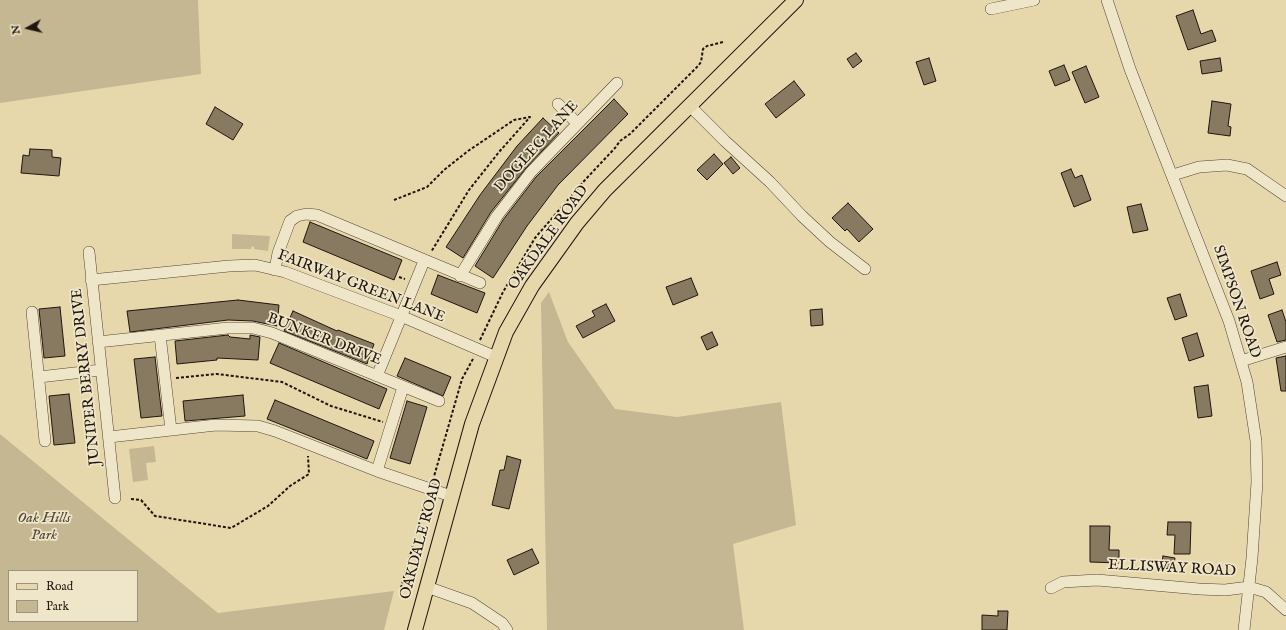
<!DOCTYPE html>
<html>
<head>
<meta charset="utf-8">
<style>
  body { margin:0 }
  #map { position:relative; width:1286px; height:630px; overflow:hidden; background:#e7d8ac; font-family:"IM FELL English",serif }
  canvas { display:block }
  .legend { position:absolute; left:8px; top:570px; width:130px; height:52px; box-sizing:border-box; background:#efe6c9; border:1px solid #9c927f; margin:0; padding:5px 7px; list-style:none; font-size:12px; color:#20150f }
  .legend li { display:flex; align-items:center; gap:8px; height:20px }
  .legend b { width:20px; border:1px solid #9c927f }
  .north { position:absolute; left:8px; top:8px; width:40px; height:40px; -webkit-text-stroke:3px #efe6c9; paint-order:stroke; rotate:262deg; font-size:11px; font-weight:700; line-height:16px; text-align:center; color:#20150f }
  .north::after { content:''; display:block; margin:auto; width:14px; height:18px; background:#20150f; clip-path:polygon(50% 0,100% 100%,50% 72%,0 100%) }
</style>
</head>
<body>
<div id="map">
<canvas width="1286" height="630"></canvas>
<ul class="legend">
<li><b style="height:5px;background:#e7d8ac"></b>Road</li>
<li><b style="height:11px;background:#c5b791"></b>Park</li>
</ul>
<div class="north">N</div>
</div>
<script>
const c = document.querySelector('canvas').getContext('2d');
c.lineJoin = 'round';
function fillPath(path, color) { c.fillStyle = color; c.fill(path, 'evenodd'); }
const shape = rows => new Path2D(rows.map(r => 'M' + r).join(''));
function strokePath(path, color, width, dash) { c.strokeStyle = color; c.lineWidth = width; c.lineCap = dash ? 'butt' : 'round'; c.setLineDash(dash || []); c.stroke(path); }
function label(font, color, halo, rows, align = 'center') {
  c.font = font + ' "IM FELL English",serif'; c.lineWidth = 3.5; c.setLineDash([]); c.textBaseline = 'middle'; c.strokeStyle = halo; c.fillStyle = color; for (const [text, x, y, turn = 0] of rows) {
    c.save(); c.translate(x, y); c.rotate((+turn || 0) * Math.PI / 180); c.textAlign = isNaN(turn) ? turn : align; if (halo) c.strokeText(text, 0, 0); c.fillText(text, 0, 0); c.restore();
  }
}
const green = shape([
  [0,0,198,0,201,74,0,103],
  [232,234,270,236,268,251,254,249,254,247,252,246,251,249,232,249],
  [549,292,568,342,615,409,677,417,781,402,796,525,733,544,744,630,547,630,541,303],
  [0,434,218,613,394,591,384,630,0,630],
  [9,571,137,571,137,621,9,621],
  [154,446,156,462,146,463,148,480,133,482,129,449]
]);
const building = shape([
  [1193,10,1201,34,1212,30,1216,41,1188,50,1176,16,1193,10],
  [856,53,862,61,853,68,847,59,856,53],
  [929,58,936,81,924,85,916,62,929,58],
  [1220,58,1222,71,1202,74,1200,61,1220,58],
  [1064,65,1070,80,1055,86,1049,71,1064,65],
  [1086,66,1099,97,1085,103,1072,72,1086,66],
  [794,81,805,95,776,118,765,104,794,81],
  [614,99,628,114,558,185,527,226,493,278,475,266,503,220,536,177,614,99],
  [1212,101,1231,104,1228,126,1231,127,1230,136,1208,133,1212,101],
  [215,107,243,124,233,140,206,124,215,107],
  [543,118,559,133,526,168,491,212,463,258,446,247,480,195,517,146,543,118],
  [30,149,52,150,52,157,61,158,59,176,21,173,23,155,29,156,30,149],
  [714,154,723,164,707,180,697,170,714,154],
  [731,157,740,168,733,174,724,163,731,157],
  [1071,169,1075,178,1082,175,1091,200,1074,207,1061,173,1071,169],
  [848,203,873,229,859,242,847,229,845,231,832,218,848,203],
  [1141,204,1148,230,1133,233,1127,207,1141,204],
  [310,222,402,260,394,280,303,242,310,222],
  [1277,262,1281,275,1269,279,1274,294,1260,299,1251,271,1277,262],
  [438,275,485,293,477,313,431,294,438,275],
  [691,278,698,295,673,305,666,287,691,278],
  [1180,294,1187,316,1175,320,1167,298,1180,294],
  [238,300,279,305,277,326,253,321,228,320,130,332,127,311,238,300],
  [606,304,615,321,583,338,576,326,595,316,592,311,606,304],
  [60,307,65,356,44,358,39,309,60,307],
  [822,309,823,325,811,326,810,310,822,309],
  [1282,310,1286,322,1286,340,1277,342,1268,315,1282,310],
  [293,311,337,331,338,330,374,344,367,364,284,331,293,311],
  [712,332,718,345,707,350,701,337,712,332],
  [1197,333,1204,356,1189,361,1182,338,1197,333],
  [228,335,230,337,250,339,250,335,260,337,258,360,217,358,217,360,177,364,175,341,228,335],
  [279,343,387,389,379,409,270,363,279,343],
  [1286,356,1286,391,1281,391,1276,358,1286,356],
  [155,357,162,416,141,418,134,359,155,357],
  [405,358,451,377,443,396,397,376,405,358],
  [1208,385,1212,416,1198,418,1194,387,1208,385],
  [69,394,75,443,54,445,49,396,69,394],
  [243,395,245,416,185,421,183,401,243,395],
  [275,400,374,441,367,459,267,419,275,400],
  [407,401,427,407,410,464,390,458,407,401],
  [507,456,521,460,509,509,492,505,500,470,504,470,507,456],
  [1168,522,1191,522,1190,554,1174,554,1175,535,1167,535,1168,522],
  [1090,526,1110,526,1109,550,1119,550,1119,563,1090,562,1090,526],
  [532,549,539,563,514,575,507,560,532,549],
  [1163,556,1175,558,1173,570,1161,567,1163,556],
  [998,611,1008,611,1007,630,982,630,982,615,998,616,998,611]
]);
const path = shape([
  [394,200,427,187,444,170,468,151,514,120,530,117,499,152,469,190,431,252],
  [399,277,405,279],
  [480,340,503,292,535,238,585,180,615,148,620,141,630,134,698,66,701,62,703,49,707,46,723,42],
  [176,378,217,374,282,382,331,406,383,422],
  [433,480,462,379,474,357],
  [131,499,141,500,155,516,231,528,268,506,290,486,309,474,308,456],
  [401,588,426,499]
]);
const minor = shape([
  [1107,0,1130,69,1229,321,1247,382,1256,441,1257,482,1252,558,1244,630],
  [991,9,1034,0],
  [558,104,577,123],
  [689,105,725,141,770,182,802,216,830,242,865,269],
  [1173,175,1199,167,1227,165,1247,169,1286,196],
  [89,252,115,498],
  [275,270,278,253,290,221,297,216,306,214,317,215,480,283],
  [460,276,497,216,531,172,617,83],
  [91,280,229,266,255,265,285,272,401,316,496,357],
  [32,312,45,441],
  [160,335,171,430],
  [98,342,228,328,253,328,272,333,439,401],
  [1241,361,1286,347],
  [377,376,424,261],
  [39,377,101,370],
  [109,437,216,425,258,426,275,431,377,471,451,496],
  [377,471,403,387],
  [427,587,472,603,502,623,507,630],
  [1051,588,1063,582,1097,580,1199,589,1225,590,1249,587,1266,592,1286,610]
]);
const major = shape([
  [415,630,472,424,506,332,532,286,577,223,605,190,796,0]
]);
const streetNames = [
  ["DOGLEG LANE",537,147,-48],
  ["OAKDALE ROAD",549,238,-54],
  ["FAIRWAY GREEN LANE",361,287,21],
  ["SIMPSON ROAD",1236,302,71],
  ["BUNKER DRIVE",324,340,21],
  ["JUNIPER BERRY DRIVE",87,377,-96],
  ["OAKDALE ROAD",422,539,-75],
  ["ELLISWAY ROAD",1172,569,3]
];
const parkNames = [
  ["Oak Hills",44,519],
  ["Park",44,536]
];
fillPath(green, '#c5b791');
fillPath(building, '#877a61');
strokePath(building, '#20150f', 1);
strokePath(minor, '#524636', 12);
strokePath(major, '#20150f', 16);
strokePath(path, '#20150f', 2, [3, 2]);
strokePath(minor, '#efe6c9', 11);
strokePath(major, '#e7d8ac', 14);
label('15px', '#20150f', '#efe6c9', streetNames);
label('italic 15px', '#524636', '#efe6c9', parkNames);
</script>
</body>
</html>
